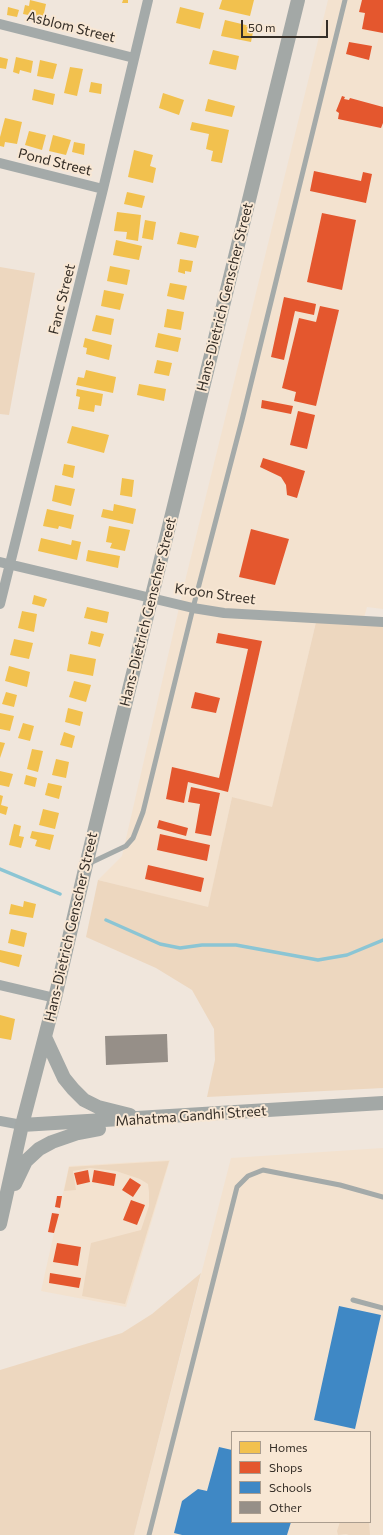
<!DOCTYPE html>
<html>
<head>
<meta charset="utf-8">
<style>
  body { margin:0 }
  #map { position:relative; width:383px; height:1535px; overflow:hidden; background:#f0e6dc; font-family:Commissioner,sans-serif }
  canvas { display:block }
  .legend { position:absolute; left:231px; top:1431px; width:140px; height:92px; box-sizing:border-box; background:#f8e7d4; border:1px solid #aa9d8f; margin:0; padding:5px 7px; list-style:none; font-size:12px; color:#352e27 }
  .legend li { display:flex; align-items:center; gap:8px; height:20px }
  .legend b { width:20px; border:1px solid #aa9d8f }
  .scale { position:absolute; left:241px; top:20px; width:87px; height:18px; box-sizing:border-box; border:2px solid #352e27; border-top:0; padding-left:5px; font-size:12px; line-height:14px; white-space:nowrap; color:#352e27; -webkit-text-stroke:3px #f8e7d4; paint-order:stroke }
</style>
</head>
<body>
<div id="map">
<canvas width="383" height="1535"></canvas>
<ul class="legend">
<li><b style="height:11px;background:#f2c14e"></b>Homes</li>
<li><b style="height:11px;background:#e4572e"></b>Shops</li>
<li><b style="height:11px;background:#3f88c5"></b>Schools</li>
<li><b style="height:11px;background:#968f88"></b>Other</li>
</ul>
<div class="scale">50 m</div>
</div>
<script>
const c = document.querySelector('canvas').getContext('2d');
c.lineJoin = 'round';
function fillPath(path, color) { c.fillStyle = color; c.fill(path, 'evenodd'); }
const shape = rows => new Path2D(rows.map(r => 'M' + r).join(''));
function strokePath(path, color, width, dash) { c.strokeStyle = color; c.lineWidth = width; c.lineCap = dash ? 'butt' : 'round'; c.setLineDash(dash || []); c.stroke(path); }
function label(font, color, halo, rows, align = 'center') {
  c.font = font + ' Commissioner,sans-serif'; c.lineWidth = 4; c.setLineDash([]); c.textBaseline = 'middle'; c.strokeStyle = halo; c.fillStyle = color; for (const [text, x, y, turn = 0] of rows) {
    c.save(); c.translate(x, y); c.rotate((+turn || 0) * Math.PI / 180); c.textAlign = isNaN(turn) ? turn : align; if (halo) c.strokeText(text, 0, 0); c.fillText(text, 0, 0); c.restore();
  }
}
const built = shape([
  [328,0,383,0,383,609,367,607,363,621,317,618,272,808,232,797,208,908,98,880,122,856,187,573],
  [383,1148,383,1535,134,1535,231,1158],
  [232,1432,370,1432,370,1522,232,1522],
  [170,1160,126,1307,41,1291,69,1166]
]);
const green = shape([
  [0,267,35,273,9,415,0,414],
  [317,618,383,622,383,1088,207,1097,215,1060,214,1029,192,990,156,968,86,937,98,880,208,907,232,797,272,807],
  [169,1161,125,1304,82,1296,91,1243,141,1230,149,1206,149,1192,148,1184,140,1179,116,1171,90,1168,73,1171,76,1190,64,1191,69,1167],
  [201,1273,134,1535,0,1535,0,1370,122,1333,152,1314],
  [340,1522,369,1522,370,1535,349,1535,346,1534,338,1535,337,1531]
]);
const homes = shape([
  [30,0,46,4,43,18,23,14,25,5,29,6],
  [123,0,128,0,128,3,122,3],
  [222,0,254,0,250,16,219,9],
  [8,7,19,10,17,17,7,15],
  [180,7,204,13,200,29,176,23],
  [225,20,254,27,251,42,221,36],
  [213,50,239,56,236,70,209,64],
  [0,57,8,59,6,69,0,68],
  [16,57,33,61,31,73,20,70,19,74,13,72],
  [40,60,57,64,53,79,37,76],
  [70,67,83,69,77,96,64,93],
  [91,82,102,84,101,94,89,92],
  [34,89,55,94,53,105,32,100],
  [163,93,184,100,179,115,159,108],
  [208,99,235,106,232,117,205,111],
  [5,118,22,122,17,144,5,142,4,147,0,146,0,137],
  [192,122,229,130,222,163,211,161,213,151,206,149,209,134,190,130],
  [29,131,46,135,42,150,25,145],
  [53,135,71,140,66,155,49,151],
  [74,142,85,144,84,155,72,152],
  [134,150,153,155,150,166,156,168,153,183,128,177],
  [127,192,145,196,142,208,124,204],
  [117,212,141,215,138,241,126,239,127,232,114,231],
  [145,220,156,222,153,240,142,238],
  [180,232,199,236,196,248,177,244],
  [116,240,142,246,139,260,113,255],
  [180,259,193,261,191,272,185,271,185,274,178,272],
  [110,266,130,270,127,285,107,281],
  [170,283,187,286,184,300,167,296],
  [104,290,124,294,120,310,101,306],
  [167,309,184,312,181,330,164,327],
  [96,315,114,319,111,335,92,331],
  [158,333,181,338,178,352,155,347],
  [85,338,112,345,109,360,86,354,87,348,83,347],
  [157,360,172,363,169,376,154,373],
  [86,370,116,377,113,393,76,385,78,377,84,378],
  [139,384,166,389,164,401,137,395],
  [77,389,103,394,101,406,95,405,94,412,78,409,80,397,76,396],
  [72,426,109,435,104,453,67,443],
  [64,464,75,466,73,478,62,475],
  [122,478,134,480,132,497,120,495],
  [55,485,75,489,71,506,52,501],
  [114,504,136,509,133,524,101,517,103,509,113,511],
  [47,509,74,515,71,529,59,526,58,529,43,526],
  [109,526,130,530,125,551,110,548,112,543,106,542],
  [41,538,71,545,72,540,81,542,77,560,38,551],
  [88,550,120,556,118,568,86,561],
  [34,595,47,599,44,607,32,604],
  [87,607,109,612,107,623,84,618],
  [22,611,37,614,34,632,18,628],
  [91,631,104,634,100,647,88,644],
  [14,639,33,643,29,659,10,655],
  [70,654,96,659,93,676,67,671],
  [9,666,30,672,27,687,5,681],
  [74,681,91,685,86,702,69,697],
  [6,692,17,695,14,707,2,704],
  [68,708,83,712,80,726,65,722],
  [0,713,14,716,10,731,0,729],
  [23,723,34,726,30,741,18,738],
  [64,732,75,736,72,748,60,745],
  [0,742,5,743,0,758],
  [32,749,43,751,38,772,27,769],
  [56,759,69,762,66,778,52,775],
  [0,771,13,774,9,787,0,785],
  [26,775,37,778,35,787,24,784],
  [48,783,62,786,59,799,45,795],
  [0,795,3,796,1,805,8,807,6,815,0,813],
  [43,809,59,813,55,829,39,825],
  [14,824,21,826,19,836,24,837,21,848,9,845],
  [32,831,54,835,50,850,35,846,37,840,30,838],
  [24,901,36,904,33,918,9,914,11,904,23,907],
  [11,929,27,933,24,947,8,943],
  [0,950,22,955,19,967,0,962],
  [0,1015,15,1019,11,1040,0,1038]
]);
const shops = shape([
  [362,0,383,0,383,33,362,29,365,13,359,12],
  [349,42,372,46,369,60,346,54],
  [342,96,345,97,344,99,349,100,350,98,383,107,383,123,381,128,338,119,339,113,336,111],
  [314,171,361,181,363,172,372,174,366,203,310,191],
  [322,213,356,220,342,290,307,282],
  [284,297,316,304,314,315,295,311,284,360,271,357],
  [320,306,339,310,316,406,294,401,296,392,282,388,299,318,316,322],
  [262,400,293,406,291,414,261,408],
  [298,411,315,415,307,449,290,445],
  [263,458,305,471,297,498,287,495,286,485,281,477,260,467],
  [251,529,289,539,275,585,239,577],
  [218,633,262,641,228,792,188,782,184,803,166,799,172,767,219,778,248,649,216,643],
  [195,692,220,698,216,713,191,708],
  [191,787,220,793,211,836,195,833,200,804,188,802],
  [159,820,188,828,186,836,157,828],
  [160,834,210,845,207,861,157,850],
  [148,865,204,878,201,892,145,879],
  [88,1170,90,1182,77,1185,74,1173],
  [94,1170,116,1174,114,1186,92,1182],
  [130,1178,141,1185,133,1197,122,1190],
  [57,1196,62,1196,60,1208,55,1207],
  [131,1200,145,1205,137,1225,123,1220],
  [52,1213,59,1214,54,1233,48,1232],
  [57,1243,81,1247,78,1266,53,1262],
  [50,1273,81,1278,79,1288,49,1283]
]);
const schools = shape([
  [339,1306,381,1315,355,1429,314,1420],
  [219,1447,232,1450,232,1522,291,1522,287,1535,182,1535,174,1533,182,1501,198,1489,207,1491]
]);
const stream = shape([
  [0,869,60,894],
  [106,920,160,944,180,948,202,945,236,945,318,960,347,955,383,940]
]);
const building = shape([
  [167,1034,168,1062,106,1065,105,1036]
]);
const lane = shape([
  [88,864,126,846,133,838,143,812,193,608,242,420,345,0],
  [353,1300,383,1308],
  [149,1535,237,1187,248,1176,263,1170,340,1185,383,1197]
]);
const street = shape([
  [0,24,134,58],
  [0,163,103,189],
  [0,562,193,608,224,613,383,622],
  [0,604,103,189,148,0],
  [0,985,55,998],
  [0,1121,22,1125]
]);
const secondary = shape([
  [45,1037,64,1078,73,1089,84,1100,98,1107,130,1115],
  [22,1125,383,1103],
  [15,1184,26,1161,39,1149,52,1142,78,1133,99,1129],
  [0,1224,22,1125,55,998,86,865,298,0]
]);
const streetNames = [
  ["Asblom Street",71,27,14],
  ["Pond Street",55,162,14],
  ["Hans-Dietrich Genscher Street",225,297,-76],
  ["Fanc Street",62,299,-76],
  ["Kroon Street",215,594,8],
  ["Hans-Dietrich Genscher Street",148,612,-76],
  ["Hans-Dietrich Genscher Street",71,927,-77],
  ["Mahatma Gandhi Street",191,1116,-4]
];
fillPath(built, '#f3e2cf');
fillPath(green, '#edd7bf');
fillPath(homes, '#f2c14e');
fillPath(shops, '#e4572e');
fillPath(schools, '#3f88c5');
strokePath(stream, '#8bc5d4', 3.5);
fillPath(building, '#968f88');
strokePath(lane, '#a4aaa9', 5);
strokePath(street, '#a4aaa9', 10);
strokePath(secondary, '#a3a8a6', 14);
label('14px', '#352e27', '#f8e7d4', streetNames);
</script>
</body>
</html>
